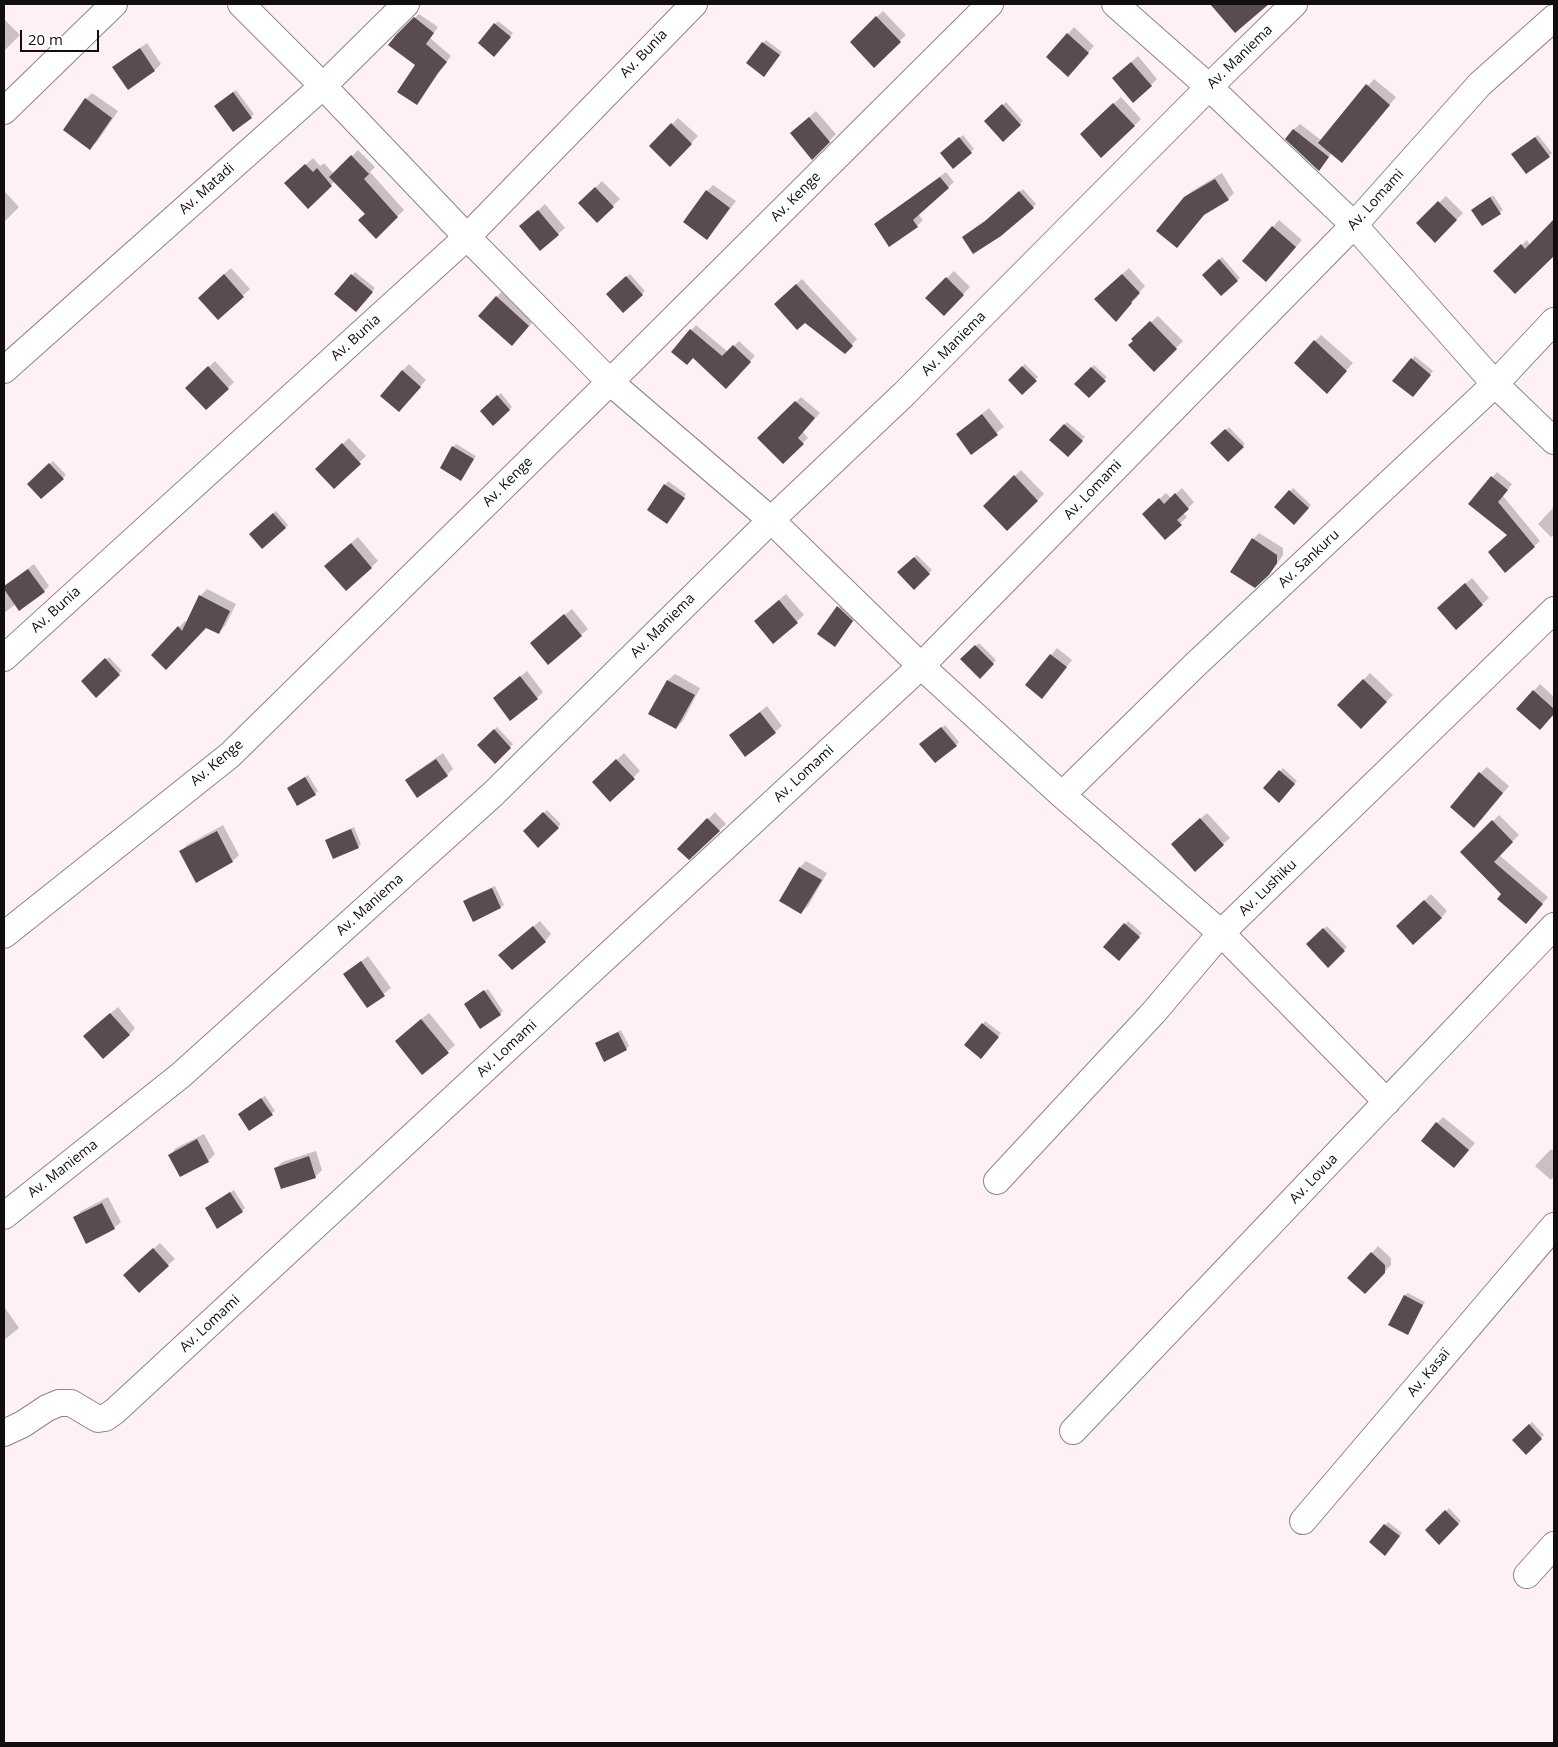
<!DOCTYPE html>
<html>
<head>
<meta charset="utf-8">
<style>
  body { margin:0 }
  #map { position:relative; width:1558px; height:1747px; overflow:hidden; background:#fdf1f6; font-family:"Open Sans",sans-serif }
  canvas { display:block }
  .frame { position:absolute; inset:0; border:5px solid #120d0f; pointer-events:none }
  .scale { position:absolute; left:20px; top:30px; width:79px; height:22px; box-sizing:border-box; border:2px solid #120d0f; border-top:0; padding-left:6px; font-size:15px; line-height:18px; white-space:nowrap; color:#120d0f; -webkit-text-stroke:4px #fff; paint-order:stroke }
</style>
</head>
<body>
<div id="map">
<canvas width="1558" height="1747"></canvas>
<div class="frame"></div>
<div class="scale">20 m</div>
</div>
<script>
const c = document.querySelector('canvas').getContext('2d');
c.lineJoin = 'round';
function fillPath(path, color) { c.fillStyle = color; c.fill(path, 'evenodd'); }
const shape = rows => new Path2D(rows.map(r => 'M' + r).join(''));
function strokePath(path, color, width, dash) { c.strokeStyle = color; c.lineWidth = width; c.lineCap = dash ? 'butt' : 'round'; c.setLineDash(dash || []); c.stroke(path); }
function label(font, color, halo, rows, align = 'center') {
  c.font = font + ' "Open Sans",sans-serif'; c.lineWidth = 5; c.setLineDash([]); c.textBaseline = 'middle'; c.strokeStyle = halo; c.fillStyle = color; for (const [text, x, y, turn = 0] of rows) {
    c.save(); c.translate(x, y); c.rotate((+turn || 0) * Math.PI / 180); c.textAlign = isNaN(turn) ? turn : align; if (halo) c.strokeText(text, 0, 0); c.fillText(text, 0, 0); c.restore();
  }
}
const shadow = shape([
  [1212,4,1267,4,1236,32],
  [883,11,906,35,874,66,851,42],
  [419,14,438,27,430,38,451,56,416,104,416,64,397,36],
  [4,19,20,35,4,51],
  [498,21,513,33,497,52,495,24],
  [1074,27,1094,46,1074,68,1068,34],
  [766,40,782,52,766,72,763,43],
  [147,43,161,64,155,70,128,88,114,68,121,61],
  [1138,56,1157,79,1151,85,1120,72],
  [1374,79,1396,97,1348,155,1332,153,1319,169,1293,130,1300,124,1321,140],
  [236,90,254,114,251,117,218,103],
  [92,93,118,111,97,142,90,148,86,99],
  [1121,97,1141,119,1134,126,1088,128],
  [1006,102,1023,121,1003,140,986,121],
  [816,111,836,134,812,158,798,127],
  [678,118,698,136,670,165,651,146],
  [963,135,974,149,953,167,944,150],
  [1538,135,1552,153,1549,156,1516,151],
  [358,150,375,167,370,172,404,210,376,237,367,213,335,181,308,207,286,183,313,158,320,166,324,163,334,174],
  [946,172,954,182,918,214,923,220,917,226,890,245,875,224],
  [1222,173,1234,193,1228,199,1184,198,1192,191],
  [602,181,620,199,597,221,580,203],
  [713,185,736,201,713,231,707,191],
  [1023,189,1036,204,1033,207,963,237,989,219],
  [5,192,19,207,4,222,4,193],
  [1493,195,1503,210,1482,224,1472,210],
  [1446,196,1463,213,1435,241,1418,223],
  [545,204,565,228,558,234,528,220],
  [1279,220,1302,240,1272,274,1273,227],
  [1554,221,1554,254,1515,292,1495,271,1527,240,1530,245],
  [1222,257,1240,278,1221,295,1203,275],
  [231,268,250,289,218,319,206,291],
  [1129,268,1145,286,1137,295,1138,296,1122,314,1102,292],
  [954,271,970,287,944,314,927,298],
  [355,272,375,288,358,308,336,294],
  [630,274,645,291,623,311,608,294],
  [802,279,857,339,845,352,781,299],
  [503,290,535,319,519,338,480,316],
  [1158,316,1183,341,1154,370,1134,341,1139,333],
  [696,325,728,352,739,341,755,356,725,387,691,330],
  [1321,335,1353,363,1333,385,1315,341],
  [1415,356,1433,371,1415,393,1412,359],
  [215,361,234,382,228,388,187,388],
  [409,364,426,380,405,404,402,371],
  [1025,364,1038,377,1022,393,1009,380],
  [1094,365,1107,377,1089,396,1076,384],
  [501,393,512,407,493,424,482,411],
  [801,397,820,413,803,432,808,438,783,463,759,438],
  [989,408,1004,427,971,453,957,434],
  [1067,422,1085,437,1068,455,1051,440],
  [1229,427,1245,444,1228,461,1212,443],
  [349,438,366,456,334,487,317,469],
  [456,444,476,456,461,479,453,447],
  [53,461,66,475,41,498,29,484],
  [1021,470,1044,494,1007,530,984,506],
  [1497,472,1512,484,1503,496,1540,541,1505,571,1509,535,1470,503],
  [668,481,686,494,670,519,648,510],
  [1182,488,1194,502,1183,513,1187,517,1165,538,1150,508,1166,493,1171,498],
  [1293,488,1311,505,1294,523,1276,507],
  [1554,507,1554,534,1551,537,1538,524],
  [276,511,288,525,285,528,251,534],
  [1259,533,1283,548,1283,555,1275,567,1255,587,1253,539],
  [358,537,378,561,346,590,332,560],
  [917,555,932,570,914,588,899,572],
  [34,564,49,586,44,591,16,604,4,613,4,587],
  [1472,578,1489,598,1456,628,1445,602],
  [207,589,236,604,225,626,218,633,206,626,153,655,185,621,187,623,200,596],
  [786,594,804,615,773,642,762,614],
  [845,600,859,614,834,645,819,634],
  [572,609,588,629,548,663,538,637],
  [979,643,996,660,980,677,962,659],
  [1057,648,1072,660,1042,697,1027,685],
  [109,657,122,671,96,696,82,681],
  [527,671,543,692,537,698,494,698],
  [1370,673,1393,695,1361,727,1339,705],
  [675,674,700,688,683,721,676,728,650,713,668,680],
  [1540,684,1554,697,1554,713,1546,722,1518,708],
  [767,706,782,726,775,732,731,735],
  [945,725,959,742,956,745,924,741],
  [497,727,513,744,495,762,479,745],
  [443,753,453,769,447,775,406,780,413,774],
  [624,753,640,771,610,800,594,782],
  [1487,767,1509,786,1481,820,1480,773],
  [1283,768,1297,781,1279,801,1265,788],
  [308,775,318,791,315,794,288,788],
  [547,810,561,824,538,846,524,831],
  [715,812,726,824,689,859,679,849],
  [1207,813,1230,838,1223,844,1179,838],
  [1499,815,1519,835,1499,855,1548,897,1532,916,1503,894,1462,852],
  [223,825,239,855,233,861,196,881,180,852,187,845],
  [354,827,361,844,358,847,327,841,330,838],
  [806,861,827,873,808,906,801,913,780,900,800,867],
  [495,886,504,905,501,907,465,901,468,898],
  [1431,894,1447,911,1441,918,1398,926],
  [540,921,551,934,545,941,507,948],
  [1128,921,1142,933,1119,959,1105,947],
  [1327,926,1347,947,1328,966,1308,944],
  [368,956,391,988,368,1007,345,974],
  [488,989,503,1011,500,1014,467,1003],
  [118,1007,135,1028,129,1035,91,1030],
  [429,1013,455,1045,423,1073,403,1034],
  [985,1021,1001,1033,984,1054,983,1024],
  [621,1030,629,1046,626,1049,597,1043],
  [265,1096,275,1111,250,1129,242,1111],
  [1443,1117,1475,1143,1461,1160,1437,1123],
  [204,1134,215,1154,208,1161,180,1175,170,1155,176,1148],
  [1551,1149,1554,1152,1554,1176,1551,1180,1535,1166],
  [316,1151,322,1170,315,1177,276,1168,282,1162],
  [234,1190,245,1208,242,1211,209,1205],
  [108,1197,121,1222,114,1228,75,1218,81,1211],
  [160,1243,175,1259,168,1265,131,1269],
  [1378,1246,1391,1258,1391,1265,1365,1292,1349,1278],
  [1408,1293,1425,1302,1407,1333,1405,1295],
  [5,1308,19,1328,4,1340,4,1309],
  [1532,1422,1544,1435,1526,1453,1514,1440],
  [1449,1508,1461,1521,1439,1543,1427,1530],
  [1388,1522,1402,1533,1388,1551,1371,1542]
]);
const building = shape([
  [1210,4,1269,4,1235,33],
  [876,16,901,42,874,68,850,42],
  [414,17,434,33,426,44,447,62,438,73,417,105,397,92,415,65,388,45,396,35],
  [494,23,511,37,494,57,478,43],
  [1067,33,1089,53,1068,77,1046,57],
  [762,42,780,55,764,77,746,63],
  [140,48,155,71,128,90,112,67],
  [1131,62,1152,86,1133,103,1112,78],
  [1366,84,1390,105,1342,163,1318,143],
  [233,92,252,118,233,132,214,106],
  [85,98,112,118,90,150,63,130],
  [1113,103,1135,126,1101,158,1080,134],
  [1002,104,1021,125,1003,142,984,121],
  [809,117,830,142,812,160,790,133],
  [671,123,692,144,670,167,649,146],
  [1293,129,1329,157,1319,171,1285,139],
  [959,137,972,153,953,169,940,153],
  [1535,137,1550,157,1526,174,1511,154],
  [351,155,369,174,364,179,398,217,376,239,358,220,365,214,329,177],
  [305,164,313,172,317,168,332,186,308,209,284,183],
  [940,177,949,188,913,220,918,227,889,247,874,224],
  [1215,179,1229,200,1204,215,1177,248,1156,231,1184,197],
  [595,187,614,207,597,223,578,203],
  [706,190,730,208,707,240,683,222],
  [1019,191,1034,208,1001,236,973,254,962,237,985,221],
  [1490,197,1501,214,1482,226,1471,210],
  [1438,201,1457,220,1435,243,1416,223],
  [538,210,559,235,540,251,519,226],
  [1554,219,1554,256,1515,294,1493,271,1521,244,1525,249],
  [1272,226,1296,247,1266,282,1242,261],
  [1219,259,1238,281,1221,296,1202,275],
  [224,274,244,297,218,320,198,298],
  [351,274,373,292,356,312,334,294],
  [1122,274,1140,293,1131,302,1132,303,1116,322,1094,299],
  [626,276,643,295,623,313,606,294],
  [946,277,964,295,944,316,925,298],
  [796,284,853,346,845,354,805,323,797,330,774,304],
  [496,296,529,326,512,346,478,316],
  [1150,321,1177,349,1154,372,1128,345,1133,341,1131,339],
  [690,329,722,356,733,345,751,362,726,389,693,358,687,365,671,352],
  [1314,340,1347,371,1327,394,1294,363],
  [1411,358,1431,375,1413,397,1392,381],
  [208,366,229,389,206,410,185,388],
  [1022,366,1037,381,1022,395,1008,380],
  [1091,367,1106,381,1089,398,1074,384],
  [402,370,421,387,399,412,380,396],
  [497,395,510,410,493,426,480,411],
  [795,401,815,418,798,438,804,444,783,464,757,438],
  [982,414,998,435,971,455,956,434],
  [1064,424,1083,441,1068,457,1049,440],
  [1225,429,1244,447,1228,462,1210,443],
  [342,443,361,464,334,489,315,469],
  [452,446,474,459,461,481,440,468],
  [49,463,64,479,41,499,27,484],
  [1014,475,1038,501,1007,531,983,506],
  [1491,476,1508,490,1498,502,1535,547,1505,573,1488,552,1507,535,1468,504],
  [664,484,685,498,667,524,647,510],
  [1289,490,1309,508,1294,525,1274,507],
  [1175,493,1189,509,1177,520,1182,525,1165,540,1142,514,1159,498,1164,504],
  [273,513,286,528,262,549,249,534],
  [1252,538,1277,555,1277,563,1269,575,1255,588,1230,572],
  [351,543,372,568,346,591,324,566],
  [914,557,930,574,914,590,897,572],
  [28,569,45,592,19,611,4,589,4,586],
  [1465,583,1483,605,1456,630,1437,608],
  [199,595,230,611,219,634,206,628,166,670,151,655,178,626,182,631],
  [779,600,798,623,773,644,754,621],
  [837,606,853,621,835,647,817,634],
  [564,614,582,636,548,665,530,643],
  [975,645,994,664,980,679,960,659],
  [1050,654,1067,667,1042,699,1025,685],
  [105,658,120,675,96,698,81,681],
  [520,676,538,699,510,721,493,698],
  [1363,679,1387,702,1361,729,1337,705],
  [667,680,695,695,676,729,648,714],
  [1533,690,1554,709,1554,714,1540,730,1516,709],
  [760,712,776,733,745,757,729,735],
  [941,727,957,746,935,763,919,744],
  [494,729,511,748,495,764,477,745],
  [436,759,448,776,417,798,405,780],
  [616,759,635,779,610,802,592,782],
  [1279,770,1295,784,1279,803,1263,788],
  [1479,772,1503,793,1474,828,1450,807],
  [305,777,316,795,297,806,287,788],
  [543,812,559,828,538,848,523,831],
  [707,818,720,831,689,860,677,849],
  [1200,818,1224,845,1195,872,1171,844],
  [1492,820,1513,842,1494,862,1543,904,1526,924,1497,899,1501,894,1460,852],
  [351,829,359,848,333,859,325,840],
  [217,831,233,862,196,883,179,851],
  [799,867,822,880,801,914,779,901],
  [492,888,501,908,473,922,463,901],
  [1424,900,1442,918,1413,945,1396,926],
  [1124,923,1140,937,1119,961,1103,947],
  [533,926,546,942,512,970,498,955],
  [1323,928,1345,951,1328,968,1306,944],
  [361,961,385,996,367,1008,343,974],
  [484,990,501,1015,480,1029,464,1004],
  [110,1013,130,1035,103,1059,83,1036],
  [421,1019,449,1053,422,1075,395,1041],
  [982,1023,999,1037,981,1059,964,1045],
  [618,1032,627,1050,604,1062,595,1043],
  [261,1098,273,1115,249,1131,238,1114],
  [1436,1122,1469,1150,1454,1168,1421,1141],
  [197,1139,209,1162,180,1177,168,1155],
  [309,1156,316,1178,281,1189,274,1168],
  [230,1192,243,1212,217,1229,205,1208],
  [102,1203,115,1229,86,1244,73,1217],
  [153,1248,169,1266,139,1293,123,1275],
  [1371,1252,1385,1265,1385,1273,1365,1294,1347,1278],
  [1404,1295,1423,1305,1408,1335,1388,1325],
  [1529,1424,1542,1439,1526,1455,1512,1440],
  [1445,1510,1459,1524,1439,1545,1425,1530],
  [1384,1524,1400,1536,1385,1556,1369,1542]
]);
const street = shape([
  [241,4,323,86,467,237,610,382,771,520,921,666,1062,795,1221,933,1387,1102],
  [1115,4,1209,87,1354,225,1495,384,1554,441],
  [4,111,114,4],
  [4,370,323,86,406,4],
  [4,658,467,237,694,4],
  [1062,795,1195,665,1495,384,1554,321],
  [4,935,230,755,610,382,990,4],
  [997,1181,1154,1012,1221,933,1554,610],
  [4,1216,181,1075,493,794,771,520,904,394,1209,87,1294,4],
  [1073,1431,1554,926],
  [4,1433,23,1424,47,1408,59,1403,71,1403,98,1419,105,1418,115,1411,921,666,1354,225,1480,84,1554,18],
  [1303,1521,1554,1226],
  [1527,1575,1554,1545]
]);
const streetNames = [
  ["Av. Bunia",644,54,-46],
  ["Av. Maniema",1240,57,-44],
  ["Av. Matadi",207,189,-42],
  ["Av. Kenge",796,197,-45],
  ["Av. Lomami",1376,200,-48],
  ["Av. Bunia",356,338,-42],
  ["Av. Maniema",954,344,-45],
  ["Av. Kenge",508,482,-45],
  ["Av. Lomami",1093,490,-46],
  ["Av. Sankuru",1309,559,-43],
  ["Av. Bunia",56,610,-42],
  ["Av. Maniema",663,626,-45],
  ["Av. Kenge",217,763,-40],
  ["Av. Lomami",804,774,-43],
  ["Av. Lushiku",1268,888,-44],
  ["Av. Maniema",370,905,-42],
  ["Av. Lomami",507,1049,-43],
  ["Av. Maniema",63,1169,-38],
  ["Av. Lovua",1314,1179,-46],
  ["Av. Lomami",210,1324,-43],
  ["Av. Kasaï",1429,1373,-50]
];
fillPath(shadow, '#0003');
fillPath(building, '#584c51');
strokePath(street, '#908288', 28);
strokePath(street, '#fff', 26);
label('14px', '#120d0f', '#fff', streetNames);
</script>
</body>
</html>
